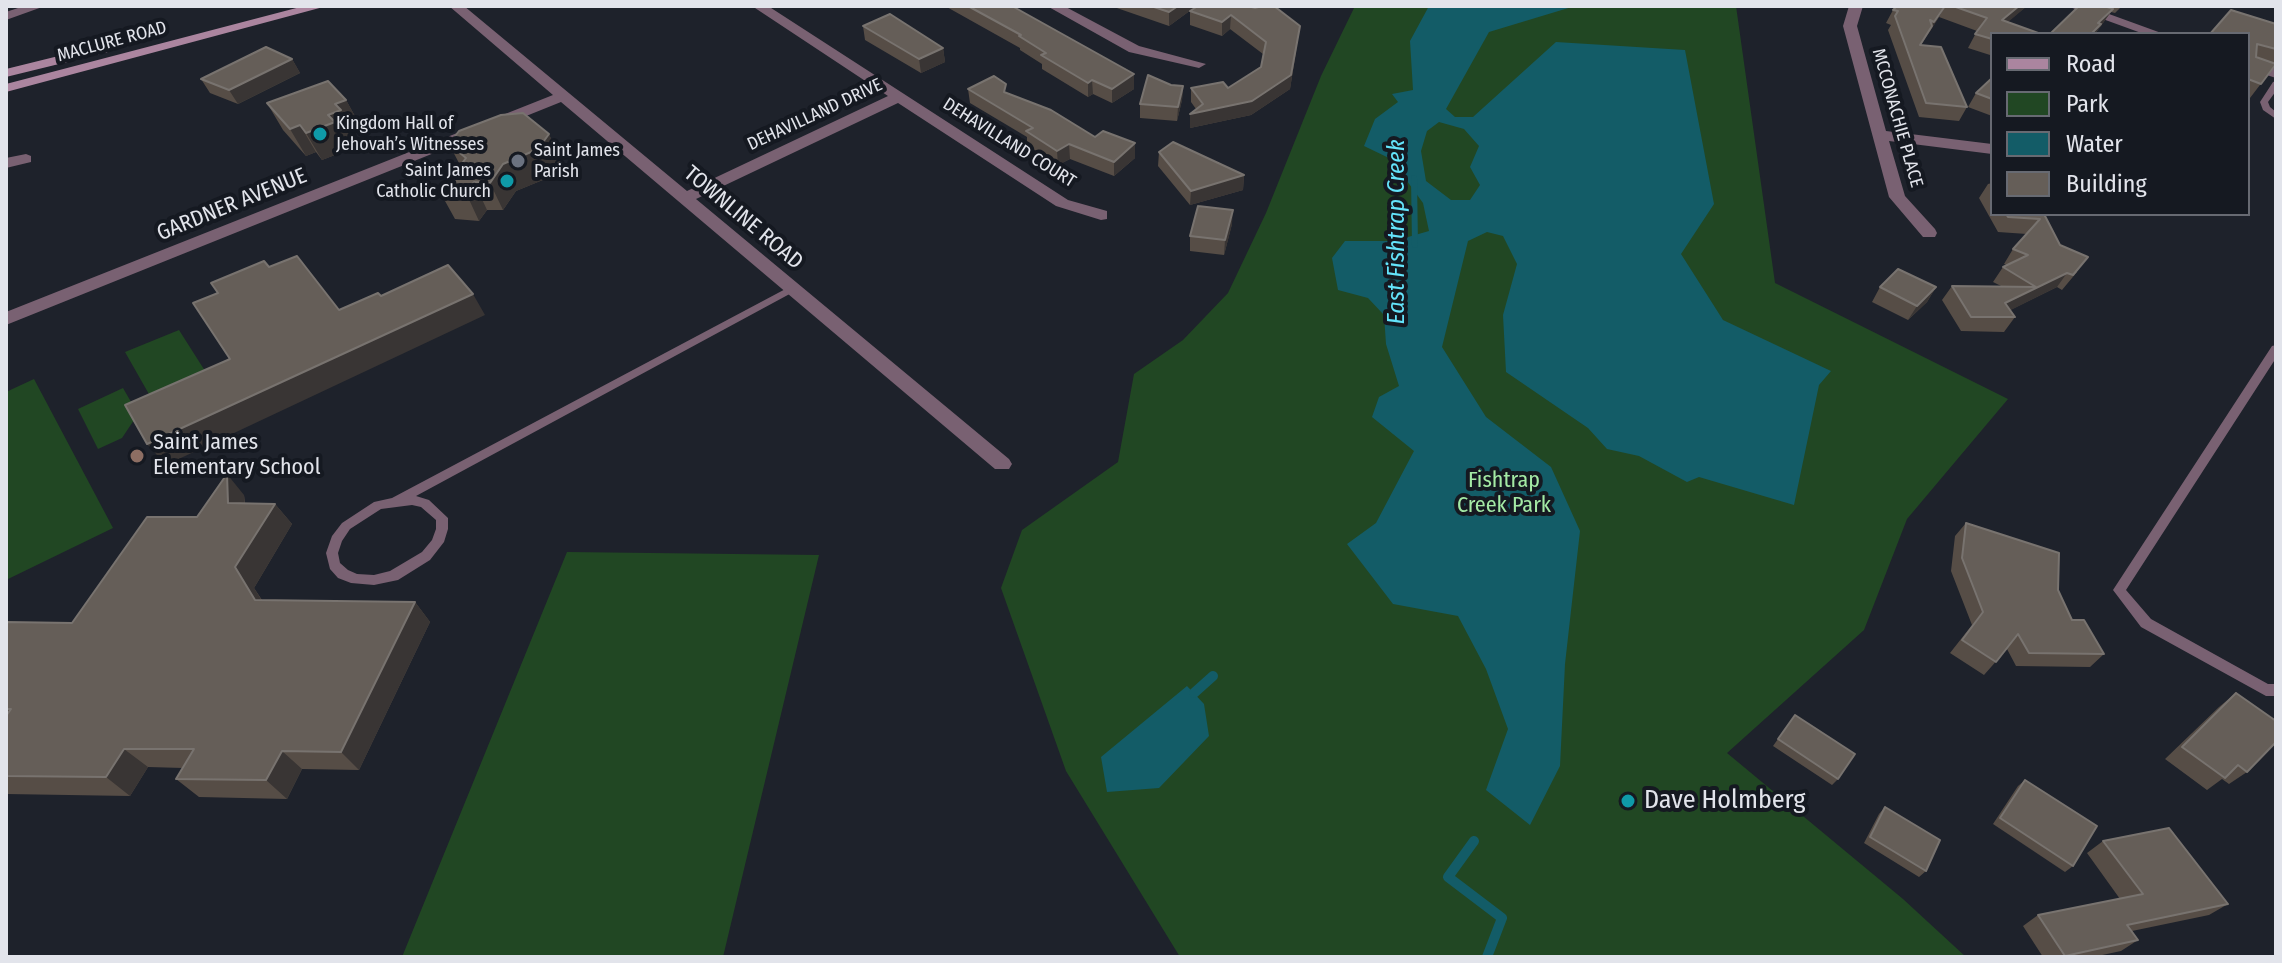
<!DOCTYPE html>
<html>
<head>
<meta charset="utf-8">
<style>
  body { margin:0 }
  #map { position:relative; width:2282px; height:963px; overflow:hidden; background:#1e222b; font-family:"Fira Sans Condensed",sans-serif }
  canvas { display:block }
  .frame { position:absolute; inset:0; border:8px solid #e2e4eb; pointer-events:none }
  .legend { position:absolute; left:1990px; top:32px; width:260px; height:184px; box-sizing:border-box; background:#151921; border:2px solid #676a72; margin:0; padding:10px 14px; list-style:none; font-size:24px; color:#e2e4eb }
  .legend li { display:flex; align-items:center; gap:16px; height:40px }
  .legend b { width:40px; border:2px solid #676a72 }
</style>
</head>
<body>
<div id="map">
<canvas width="2282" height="963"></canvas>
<div class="frame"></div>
<ul class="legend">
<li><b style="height:10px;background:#ab859f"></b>Road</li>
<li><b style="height:22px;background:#214723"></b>Park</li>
<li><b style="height:22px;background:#135c67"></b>Water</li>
<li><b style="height:22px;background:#655e58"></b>Building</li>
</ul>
</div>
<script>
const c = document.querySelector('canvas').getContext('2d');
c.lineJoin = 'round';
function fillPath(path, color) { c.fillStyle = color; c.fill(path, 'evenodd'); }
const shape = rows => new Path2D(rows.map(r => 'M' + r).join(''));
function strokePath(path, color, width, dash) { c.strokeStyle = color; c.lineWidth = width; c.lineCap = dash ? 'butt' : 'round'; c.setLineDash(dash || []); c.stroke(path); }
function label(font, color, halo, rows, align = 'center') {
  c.font = font + ' "Fira Sans Condensed",sans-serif'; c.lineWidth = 8; c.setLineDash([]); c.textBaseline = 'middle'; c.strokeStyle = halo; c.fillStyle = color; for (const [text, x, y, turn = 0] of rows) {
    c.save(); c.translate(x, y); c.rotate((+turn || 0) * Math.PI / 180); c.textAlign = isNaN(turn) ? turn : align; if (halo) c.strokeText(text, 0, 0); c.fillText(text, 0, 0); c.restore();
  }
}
const green = shape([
  [1355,6,1736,6,1775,283,2008,399,1907,519,1864,630,1727,753,1903,899,1966,957,1180,957,1066,771,1001,588,1022,530,1118,462,1134,374,1183,340,1228,293,1266,213,1321,76],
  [179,330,214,385,158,410,125,352],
  [34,379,113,528,6,580,6,392],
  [123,388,138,414,122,438,98,449,78,409],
  [567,552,819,555,723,957,402,957]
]);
const water = shape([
  [1429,6,1575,6,1489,32,1446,109,1455,117,1473,117,1556,42,1685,50,1714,204,1681,254,1723,320,1831,371,1819,385,1794,505,1699,477,1687,482,1639,456,1607,449,1588,428,1506,372,1503,315,1517,264,1503,236,1487,232,1468,241,1442,347,1486,417,1551,467,1580,531,1565,664,1560,766,1530,825,1486,790,1508,729,1486,669,1458,616,1393,604,1347,544,1376,523,1414,451,1372,417,1379,397,1399,386,1386,344,1384,315,1368,298,1338,290,1332,258,1345,241,1394,241,1429,231,1423,203,1391,159,1364,146,1375,119,1398,102,1392,94,1413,90,1410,41],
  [1439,122,1464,129,1479,146,1470,167,1480,185,1470,200,1451,200,1426,181,1421,151,1427,131],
  [1187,686,1204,704,1209,736,1159,788,1107,792,1101,757]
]);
const streamFar1 = shape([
  [1414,178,1415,245]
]);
const stream = shape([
  [1194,693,1213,676],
  [1474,841,1448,877,1502,918,1487,957]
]);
const service = shape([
  [2276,81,2276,91,2268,102,2270,107,2276,112,2276,119,2263,110,2260,102,2273,82,2276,81],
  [793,285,798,288,797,290,416,496,429,500,448,518,448,529,444,542,430,560,398,580,374,585,351,583,338,578,330,569,326,553,332,536,342,523,374,502,392,498,793,285],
  [412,505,421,507,436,520,436,529,432,540,422,552,390,571,374,575,357,574,348,570,340,563,338,553,342,541,350,529,381,509,412,505],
  [2276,345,2276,358,2126,590,2151,619,2268,684,2276,684,2276,696,2266,696,2141,627,2113,590,2272,346,2276,345]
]);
const minor = shape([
  [24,6,45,6,6,20,6,12,24,6],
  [449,6,464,6,687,191,888,96,752,6,768,6,1068,200,1107,211,1107,219,1101,220,1056,206,898,103,696,199,1009,459,1012,464,1009,469,995,469,561,102,6,325,6,312,553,95,449,6],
  [1047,6,1064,6,1139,46,1206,64,1199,68,1129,52,1047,6],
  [1849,6,1863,6,1857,26,1886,131,1992,144,1992,154,1889,141,1905,196,1935,229,1937,233,1935,237,1923,237,1889,197,1843,26,1849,6],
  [2067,6,2087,6,2164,34,2144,34,2067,6],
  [2248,60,2276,69,2276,78,2248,69,2248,60],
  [26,154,31,156,31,162,6,168,6,158,26,154]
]);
const secondary = shape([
  [304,6,327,6,6,92,6,84,304,6],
  [103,45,110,49,108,52,6,77,6,69,103,45]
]);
const wall = shape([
  [945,6,1012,6,1134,74,1134,89,1112,103,1093,94,1088,97,1042,69,1042,64,1020,50,1020,48],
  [1111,6,1195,6,1195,7,1169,26],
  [1198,6,1300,26,1290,89,1251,115,1190,128,1190,114,1196,109,1191,102,1191,88,1228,88,1261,67,1263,54,1230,29,1222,36,1190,25,1190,11],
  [1897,6,2027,6,1992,34,1992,58,1990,55,1968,48,1977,31,1939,17,1921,45,1967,107,1959,121,1919,117,1888,30,1891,25,1886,23,1893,10],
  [2079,6,2122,6,2115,13,2111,12,2095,34],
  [2276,24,2276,64,2250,98,2248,97,2248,34],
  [863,26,943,48,945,62,921,73,865,40],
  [292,59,300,73,238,104,210,93,201,79],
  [1992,78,1992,116,1968,107,1976,93],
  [1171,85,1183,86,1182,100,1177,121,1140,118,1140,104],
  [968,89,1007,93,1095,137,1135,143,1135,158,1114,176,1070,159,1058,165,1027,145,1027,137,970,103],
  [346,100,361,127,352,130,356,137,345,141,350,149,322,160,316,152,306,156,283,130,267,103],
  [549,134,560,161,550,177,516,191,503,210,487,210,479,221,455,219,440,192,460,165,449,144],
  [1159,152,1244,175,1243,190,1190,205,1158,166],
  [1992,183,1992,214,2044,214,2060,245,2077,272,2062,290,2057,287,2010,310,2015,317,2004,332,1961,331,1942,300,1952,286,2001,286,1993,282,2003,267,2007,265,2004,264,2013,249,2027,234,1998,232,1979,198,1988,184],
  [1232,224,1224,255,1190,251,1190,236],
  [1880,287,1936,287,1927,302,1908,320,1872,302],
  [244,495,245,503,275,504,292,524,254,588,262,600,415,602,430,622,359,770,302,769,287,799,199,797,176,779,183,768,148,767,130,796,6,794,6,622,72,623,197,517],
  [1966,523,2058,590,2072,620,2104,654,2090,667,2016,666,2007,649,1984,675,1950,653,1972,625,1951,571,1955,536],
  [2236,693,2247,772,2229,784,2222,779,2207,790,2165,759,2219,707],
  [1795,715,1838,779,1832,785,1773,746],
  [2025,780,2073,866,2065,872,1993,824,2018,786],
  [1885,807,1926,871,1919,877,1864,843,1879,814],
  [2103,841,2228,904,2209,915,2132,931,2138,940,2121,951,2093,957,2043,957,2023,926,2038,915,2120,899,2087,853]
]);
const shadedWall = shape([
  [1178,6,1195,6,1195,7,1169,26,1169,12],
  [1945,6,1939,17,1927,36,1934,22],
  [2019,6,2027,6,1994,34,2002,20],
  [2113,9,2095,34,2091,34,2098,23],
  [1231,15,1230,29,1222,36,1222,22],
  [1300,26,1290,89,1251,115,1190,128,1190,114,1252,101],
  [943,48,945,62,921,73,919,59],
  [292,59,300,73,238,104,229,90],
  [1134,74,1134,89,1112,103,1112,89],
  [1092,80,1093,94,1088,97,1088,83],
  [1183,86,1182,100,1177,121,1178,107],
  [346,100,361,127,352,130,356,137,345,141,350,149,322,160,306,133,328,115,335,104],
  [300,125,316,152,306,156,290,129],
  [549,134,560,161,550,177,516,191,503,210,490,183,503,164],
  [1135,143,1135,158,1114,176,1114,162],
  [1069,144,1070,159,1058,165,1057,151],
  [1244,175,1243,190,1190,205,1191,191],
  [474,182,487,210,479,221,466,193],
  [1233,210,1232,224,1224,255,1225,240],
  [2067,273,2057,287,1995,318,2005,303],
  [1936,287,1927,302,1908,320,1917,306],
  [473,294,485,315,166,465,147,444],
  [227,474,244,495,246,524,228,503],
  [275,504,292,524,254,588,274,620,255,600,235,567],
  [415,602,430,622,359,770,341,752],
  [124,749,148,767,130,796,106,777],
  [282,751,302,769,287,799,266,780]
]);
const building = shape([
  [968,6,1012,6,1134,74,1112,89,1092,80,1088,83,1041,55,1046,53,1019,36,1021,35,968,6],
  [1151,6,1178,6,1169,12,1151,6],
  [1198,6,1248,6,1255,8,1262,6,1274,6,1300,26,1291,75,1252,101,1190,114,1203,104,1191,88,1223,82,1228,88,1261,67,1266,42,1231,15,1222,22,1190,11,1198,6],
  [1897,6,1945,6,1934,22,1930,20,1932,26,1920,45,1941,47,1967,107,1926,103,1895,16,1898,11,1893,10,1897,6],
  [1953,6,2019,6,2002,20,2041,34,1992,34,1992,39,1975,34,1987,18,1953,6],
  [2079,6,2104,6,2113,9,2098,23,2101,24,2091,34,2050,34,2079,6],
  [2231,10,2276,24,2276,49,2257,44,2256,57,2276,64,2261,84,2248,79,2248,34,2210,34,2231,10],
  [890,14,943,48,919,59,863,26,890,14],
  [266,47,292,59,229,90,201,79,266,47],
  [1148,75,1171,85,1183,86,1178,107,1140,104,1148,75],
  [994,76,1006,84,1004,92,1051,110,1095,137,1103,131,1135,143,1114,162,1069,144,1057,151,1026,131,1033,128,968,89,994,76],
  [1992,78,1992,99,1976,93,1992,78],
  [328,81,346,100,335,104,341,110,328,115,335,122,306,133,300,125,290,129,267,103,328,81],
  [523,113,549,134,538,149,503,164,490,183,474,182,466,193,440,192,466,158,449,144,459,131,501,115,523,113],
  [1173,142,1244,175,1191,191,1159,152,1173,142],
  [1198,206,1233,210,1225,240,1190,236,1198,206],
  [2006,214,2044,214,2060,245,2088,257,2073,275,2067,273,2005,303,2015,317,1971,317,1952,286,2036,287,2003,267,2028,255,2013,249,2040,219,2008,217,2006,214],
  [297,256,339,310,378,293,381,296,448,265,473,294,147,444,125,405,230,359,193,303,218,293,211,283,264,261,269,267,297,256],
  [1898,269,1936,287,1917,306,1880,287,1898,269],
  [227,474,228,503,275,504,235,567,255,600,415,602,341,752,282,751,266,780,176,779,194,749,124,749,106,777,6,776,6,716,11,709,6,709,6,622,72,623,147,517,197,517,227,474],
  [1966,523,2059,553,2058,590,2072,620,2084,620,2104,654,2029,653,2018,634,1996,662,1962,640,1983,612,1962,558,1966,523],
  [2236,693,2276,721,2276,742,2247,772,2238,765,2225,778,2182,747,2236,693],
  [1795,715,1855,754,1838,779,1778,739,1795,715],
  [2025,780,2097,826,2073,866,2000,818,2025,780],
  [1885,807,1940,840,1926,871,1870,837,1885,807],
  [2169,828,2228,904,2127,925,2138,940,2065,956,2038,915,2143,894,2103,841,2169,828]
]);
const markers = [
  [320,134,8,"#0f9aa8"],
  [518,161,8,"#6b7280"],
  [507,181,8,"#0f9aa8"],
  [137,456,8,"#8d6e63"],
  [1628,801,8,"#0f9aa8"]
];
const farStreetnames = [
  ["MACLURE ROAD",112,42,-15],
  ["DEHAVILLAND DRIVE",815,115,-25],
  ["MCCONACHIE PLACE",1897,118,74],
  ["DEHAVILLAND COURT",1009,143,32]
];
const farPoinames = [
  ["Kingdom Hall of",336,124],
  ["Jehovah’s Witnesses",336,145],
  ["Saint James",534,151],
  ["Parish",534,172],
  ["Saint James",491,171,"right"],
  ["Catholic Church",491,192,"right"]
];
const streetNames = [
  ["GARDNER AVENUE",232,205,-22],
  ["TOWNLINE ROAD",743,218,40]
];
const poiNames = [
  ["Saint James",153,443],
  ["Elementary School",153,468]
];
const parkNames = [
  ["Fishtrap",1504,481],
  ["Creek Park",1504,506]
];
const waterNames = [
  ["East Fishtrap Creek",1397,232,-90]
];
const nearPoinames = [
  ["Dave Holmberg",1644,801]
];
fillPath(green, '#214723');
fillPath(water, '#135c67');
strokePath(streamFar1, '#135c67', 6);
strokePath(stream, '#135c67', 10);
fillPath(service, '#796172');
fillPath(minor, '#796172');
fillPath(secondary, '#ab859f');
fillPath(wall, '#564d46');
fillPath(shadedWall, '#393534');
fillPath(building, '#655e58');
strokePath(building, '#78736f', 2);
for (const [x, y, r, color] of markers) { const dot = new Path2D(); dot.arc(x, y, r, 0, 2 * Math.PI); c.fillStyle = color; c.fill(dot); strokePath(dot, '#151921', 3); }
label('18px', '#e2e4eb', '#151921', farStreetnames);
label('18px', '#e2e4eb', '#151921', farPoinames, 'left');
label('22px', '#e2e4eb', '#151921', streetNames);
label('22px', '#e2e4eb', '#151921', poiNames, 'left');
label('22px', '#a4eaa5', '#151921', parkNames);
label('italic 24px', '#64e4fb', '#151921', waterNames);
label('26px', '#e2e4eb', '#151921', nearPoinames, 'left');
</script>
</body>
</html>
